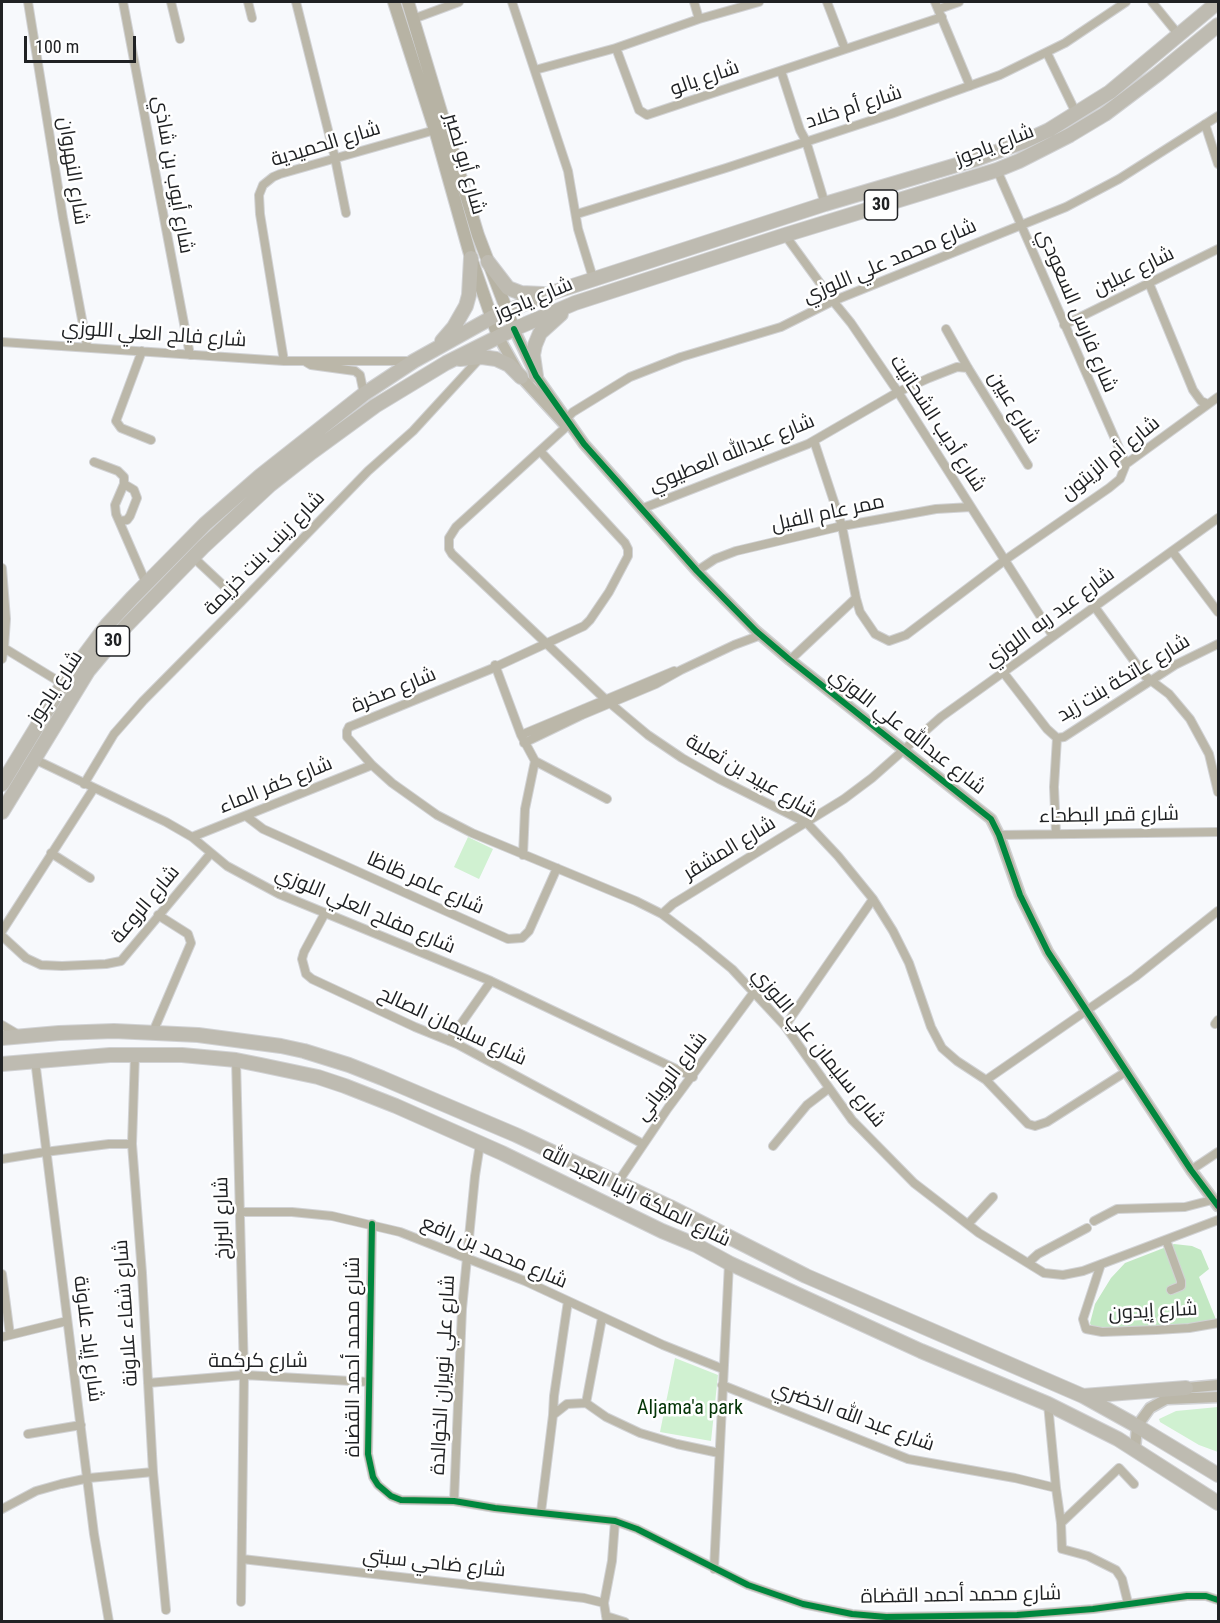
<!DOCTYPE html>
<html>
<head>
<meta charset="utf-8">
<style>
  body { margin:0 }
  #map { position:relative; width:1220px; height:1623px; overflow:hidden; background:#f7f9fc; font-family:"Roboto Condensed",sans-serif }
  canvas { display:block }
  .frame { position:absolute; inset:0; border:3px solid #202224; pointer-events:none }
  .scale { position:absolute; left:24px; top:36px; width:112px; height:27px; box-sizing:border-box; border:3px solid #202224; border-top:0; padding-left:8px; font-size:18px; line-height:21px; white-space:nowrap; color:#202224; -webkit-text-stroke:4px #fff; paint-order:stroke }
</style>
</head>
<body>
<div id="map">
<canvas width="1220" height="1623"></canvas>
<div class="frame"></div>
<div class="scale">100 m</div>
</div>
<script>
const c = document.querySelector('canvas').getContext('2d');
c.lineJoin = 'round';
function fillPath(path, color) { c.fillStyle = color; c.fill(path, 'evenodd'); }
const shape = rows => new Path2D(rows.map(r => 'M' + r).join(''));
function strokePath(path, color, width, dash) { c.strokeStyle = color; c.lineWidth = width; c.lineCap = dash ? 'butt' : 'round'; c.setLineDash(dash || []); c.stroke(path); }
function label(font, color, halo, rows, align = 'center') {
  c.font = font + ' "Roboto Condensed",Cairo,sans-serif'; c.lineWidth = 5; c.setLineDash([]); c.textBaseline = 'middle'; c.strokeStyle = halo; c.fillStyle = color; for (const [text, x, y, turn = 0] of rows) {
    c.save(); c.translate(x, y); c.rotate((+turn || 0) * Math.PI / 180); c.textAlign = isNaN(turn) ? turn : align; if (halo) c.strokeText(text, 0, 0); c.fillText(text, 0, 0); c.restore();
  }
}
const green = shape([
  [468,837,493,849,479,879,454,867],
  [675,1358,718,1375,711,1441,660,1432],
  [1218,1407,1218,1452,1199,1445,1160,1422,1159,1419,1176,1411]
]);
const forest = shape([
  [1174,1244,1192,1246,1201,1250,1209,1269,1199,1277,1217,1322,1191,1327,1092,1328,1090,1323,1095,1304,1111,1278,1125,1263]
]);
const minor = shape([
  [28,2,63,218,87,346],
  [123,2,190,355],
  [171,2,180,39],
  [248,2,252,18],
  [296,2,335,158,346,213],
  [512,2,568,171,578,229,593,278],
  [694,2,699,19],
  [827,2,845,49],
  [935,2,970,86],
  [1152,2,1178,34],
  [939,9,959,2],
  [413,19,459,2],
  [616,48,639,110,647,115,942,17],
  [1047,53,1076,113],
  [535,70,616,48,699,19,759,2],
  [781,71,800,130,806,141,825,204],
  [1205,124,1218,164],
  [997,170,1126,464],
  [577,214,726,168,891,114,1000,75,1065,43,1126,2],
  [785,235,833,301,851,323,898,392,1053,636],
  [1149,283,1193,390,1201,401,1208,404],
  [1064,325,1218,249],
  [946,329,968,368,1028,465],
  [2,342,284,361,411,361],
  [142,351,116,421,121,428,151,440],
  [284,361,260,214,259,195,263,185,273,177,280,174,435,130],
  [306,362,311,365,355,371,360,375,364,394],
  [567,418,573,412,630,377,681,357,781,327,833,301,1066,207,1119,179,1218,116],
  [566,427,456,527,449,538,449,549,452,554,605,699,648,735,682,758,719,779,807,823,838,856,873,899,893,931,909,963,931,1027,942,1048,957,1061,986,1080,1028,1124,1035,1126,1047,1122,1127,1071],
  [814,441,842,526,856,598,860,612,875,634,889,641,906,635,1005,560,1109,488,1120,479,1126,464,1218,397],
  [94,462,118,471,124,477,124,484,115,505,116,514,146,583],
  [641,509,808,444,898,392,929,378,957,367,968,368],
  [120,521,127,520,130,516,137,498,134,490,124,484],
  [1172,551,1218,612],
  [193,557,241,602],
  [2,568,6,619,4,648,2,659],
  [697,571,715,559,736,551,842,526,936,509,971,507],
  [1094,606,1145,676,1169,694,1190,719,1209,754,1218,792],
  [4,648,63,684],
  [790,660,856,598],
  [495,665,521,735,535,761,607,799],
  [1003,672,1047,729,1057,738,1064,737,1175,665,1218,644],
  [349,727,347,731,347,737,372,765,392,783,437,815,472,833,636,901,662,914,699,942,732,969,785,1026,852,1120,914,1183,979,1233,1044,1273,1063,1275,1083,1271,1218,1220],
  [349,727,491,669,584,626,590,620,609,592,628,556,628,549,625,543,540,451],
  [521,735,674,671],
  [524,743,582,715,656,684,681,670,734,645,761,635],
  [34,759,166,822,192,837,227,866,279,894,491,981,693,1077],
  [84,784,114,734,143,701,241,602,368,471,413,431,481,357],
  [246,816,263,829,508,939,522,938,529,931,557,868],
  [1056,834,1054,787,1057,738],
  [999,835,1218,832],
  [192,837,372,765],
  [51,853,90,878],
  [523,855,525,809,535,761],
  [325,913,304,952,302,959,306,974,312,979,415,1027,457,1044,643,1144],
  [662,914,673,904,844,799,872,778,941,717,1218,518],
  [2,931,94,788],
  [2,936,26,958,41,965,62,966,106,964,121,961,211,853],
  [1215,1024,1218,1020],
  [2,1025,19,1035],
  [785,1026,873,899],
  [153,1032,191,943,188,934,158,915],
  [449,1041,491,981],
  [35,1060,94,1534,109,1622],
  [236,1060,244,1375,241,1602],
  [986,1080,1135,977,1218,911],
  [132,1144,135,1054],
  [773,1146,807,1105,828,1089],
  [2,1159,45,1152,109,1144,132,1144,142,1273,153,1472,166,1610],
  [1191,1170,1218,1152],
  [618,1182,668,1108,754,992],
  [240,1212,292,1212,332,1216,400,1232,525,1281,663,1345,723,1369],
  [1094,1221,1117,1209,1185,1207,1212,1200],
  [372,1224,368,1454,373,1477,378,1485,391,1496,401,1500,454,1501,495,1508,615,1521,637,1529,748,1585,803,1604,852,1614,886,1617,1017,1615,1093,1609,1187,1596,1206,1596,1218,1600],
  [968,1224,993,1197],
  [1166,1240,1181,1281,1181,1286,1171,1290],
  [1028,1263,1038,1254,1087,1228],
  [1101,1264,1083,1319,1086,1329,1102,1332,1156,1330,1189,1328,1218,1323],
  [2,1274,10,1335],
  [2,1337,67,1321],
  [148,1383,244,1375,369,1382],
  [722,1385,908,1459,1015,1478,1056,1488,1061,1523,1062,1549,1088,1556,1116,1570,1122,1579,1128,1603],
  [586,1403,602,1318],
  [1048,1404,1056,1488],
  [553,1415,554,1396,568,1301],
  [28,1434,81,1425],
  [454,1501,462,1309,475,1176,480,1144],
  [2,1509,36,1491,61,1484,89,1478,153,1472],
  [541,1512,553,1415,567,1404,586,1403,606,1417,640,1433,677,1444,719,1453],
  [1061,1523,1119,1468,1134,1484],
  [242,1559,584,1598,604,1603,607,1622],
  [714,1569,729,1263],
  [604,1603,612,1561,615,1521],
  [606,1616,625,1622]
]);
const tertiary = shape([
  [514,329,536,376,584,444,697,571,756,631,790,660,991,819,999,835,1020,895,1048,952,1191,1170,1218,1206],
  [498,336,521,377,565,425],
  [1168,1399,1218,1397],
  [1135,1450,1137,1426,1150,1408,1186,1388,1218,1385]
]);
const secondary = shape([
  [394,2,435,130,471,258,498,336],
  [408,2,478,235,514,329]
]);
const primary = shape([
  [488,262,508,288,521,293,543,294],
  [442,341,454,327,466,306,469,295,471,258],
  [460,359,482,357,496,359,509,365,521,377],
  [536,376,533,355,535,345,540,333,561,314],
  [2,784,63,684,107,625,133,597,205,524,260,476,364,394,414,361,491,318,548,294,825,204,977,159,1023,142,1049,130,1110,92,1218,2],
  [2,812,88,671,124,628,203,547,270,485,312,452,375,406,446,363,514,329,575,303,785,235,997,170,1019,161,1070,135,1105,114,1158,74,1218,25],
  [2,1038,59,1033,114,1031,198,1035,281,1046,304,1051,349,1065,382,1078,516,1135,670,1207,806,1276,1083,1396,1137,1426,1218,1475],
  [2,1064,110,1055,182,1055,236,1060,261,1065,318,1077,345,1086,396,1106,502,1153,662,1231,696,1245,729,1263,921,1351,1048,1404,1118,1439,1218,1503],
  [1083,1396,1186,1388]
]);
const cycleway = shape([
  [514,329,536,376,584,444,697,571,756,631,790,660,991,819,999,835,1020,895,1048,952,1191,1170,1218,1206],
  [372,1224,368,1454,373,1477,378,1485,391,1496,401,1500,454,1501,495,1508,615,1521,637,1529,748,1585,803,1604,852,1614,886,1617,1017,1615,1093,1609,1187,1596,1206,1596,1218,1600]
]);
const shields = [
  [881,205,33],
  [113,641,33]
];
const shieldNames = [
  ["30",881,205],
  ["30",113,641]
];
const streetNames = [
  ["شارع يالو",705,79,-19],
  ["شارع أم خلاد",854,108,-18],
  ["شارع الحميدية",326,145,-17],
  ["شارع ياجوز",995,146,-21],
  ["شارع أبو نصير",464,164,74],
  ["شارع النهروان",72,171,81],
  ["شارع أيوب بن شاذي",172,175,80],
  ["شارع محمد علي اللوزي",890,262,-23],
  ["شارع عبلين",1134,272,-26],
  ["شارع ياجوز",534,300,-23],
  ["شارع فارس السعودي",1076,311,67],
  ["شارع فالح العلي اللوزي",154,335,4],
  ["شارع عبين",1013,408,59],
  ["شارع أديب الشحاتيت",937,424,57],
  ["شارع عبدالله العطيوي",732,454,-22],
  ["شارع أم الزيتون",1111,459,-39],
  ["ممر عام الفيل",828,514,-12],
  ["شارع زينب بنت خزيمة",265,554,-46],
  ["شارع عبد ربه اللوزي",1050,618,-36],
  ["شارع عاتكة بنت زيد",1124,679,-31],
  ["شارع ياجوز",56,688,-57],
  ["شارع صخرة",394,691,-22],
  ["شارع عبدالله علي اللوزي",907,732,38],
  ["شارع عبيد بن ثعلبة",751,777,30],
  ["شارع كفر الماء",276,786,-22],
  ["شارع قمر البطحاء",1109,816,-1],
  ["شارع المشقر",730,849,-31],
  ["شارع عامر ظاظا",425,884,24],
  ["شارع الروعة",146,905,-50],
  ["شارع مفلح العلي اللوزي",365,911,23],
  ["شارع سليمان الصالح",452,1027,25],
  ["شارع سليمان علي اللوزي",818,1048,51],
  ["شارع الروياني",672,1077,-53],
  ["شارع الملكة رانيا العبد الله",636,1197,26],
  ["شارع البرزخ",223,1218,-91],
  ["شارع محمد بن رافع",494,1253,23],
  ["شارع إيدون",1153,1312,-3],
  ["شارع شفاء علاونة",127,1313,-94],
  ["شارع إياد علاونة",87,1339,83],
  ["شارع محمد أحمد القضاة",354,1357,-90],
  ["شارع كركمة",258,1362],
  ["شارع علي نويران الخوالدة",444,1375,-87],
  ["شارع عبد الله الخضري",853,1417,20],
  ["شارع ضاحي سبتي",434,1564,6],
  ["شارع محمد أحمد القضاة",961,1596,-1]
];
const parkNames = [
  ["Aljama'a park",690,1409]
];
fillPath(green, '#d0f1d1');
fillPath(forest, '#c3e8c3');
strokePath(minor, '#d1d2d4', 10);
strokePath(tertiary, '#d1d2d4', 13);
strokePath(secondary, '#d1d2d4', 14);
strokePath(primary, '#d1d2d4', 16);
strokePath(minor, '#bbb7a9', 8);
strokePath(tertiary, '#bbb7a9', 10);
strokePath(secondary, '#b7b3a4', 12);
strokePath(primary, '#bebbb1', 14);
strokePath(cycleway, '#00873e', 6);
for (const [x, y, w] of shields) { const box = new Path2D(); box.roundRect(x - w / 2, y - 15, w, 30, 4.5); c.fillStyle = '#fff'; c.fill(box); strokePath(box, '#202224', 1.5); }
label('bold 18px', '#202224', null, shieldNames);
label('20px', '#202224', '#fff', streetNames);
label('20px', '#053507', '#fff', parkNames);
</script>
</body>
</html>
